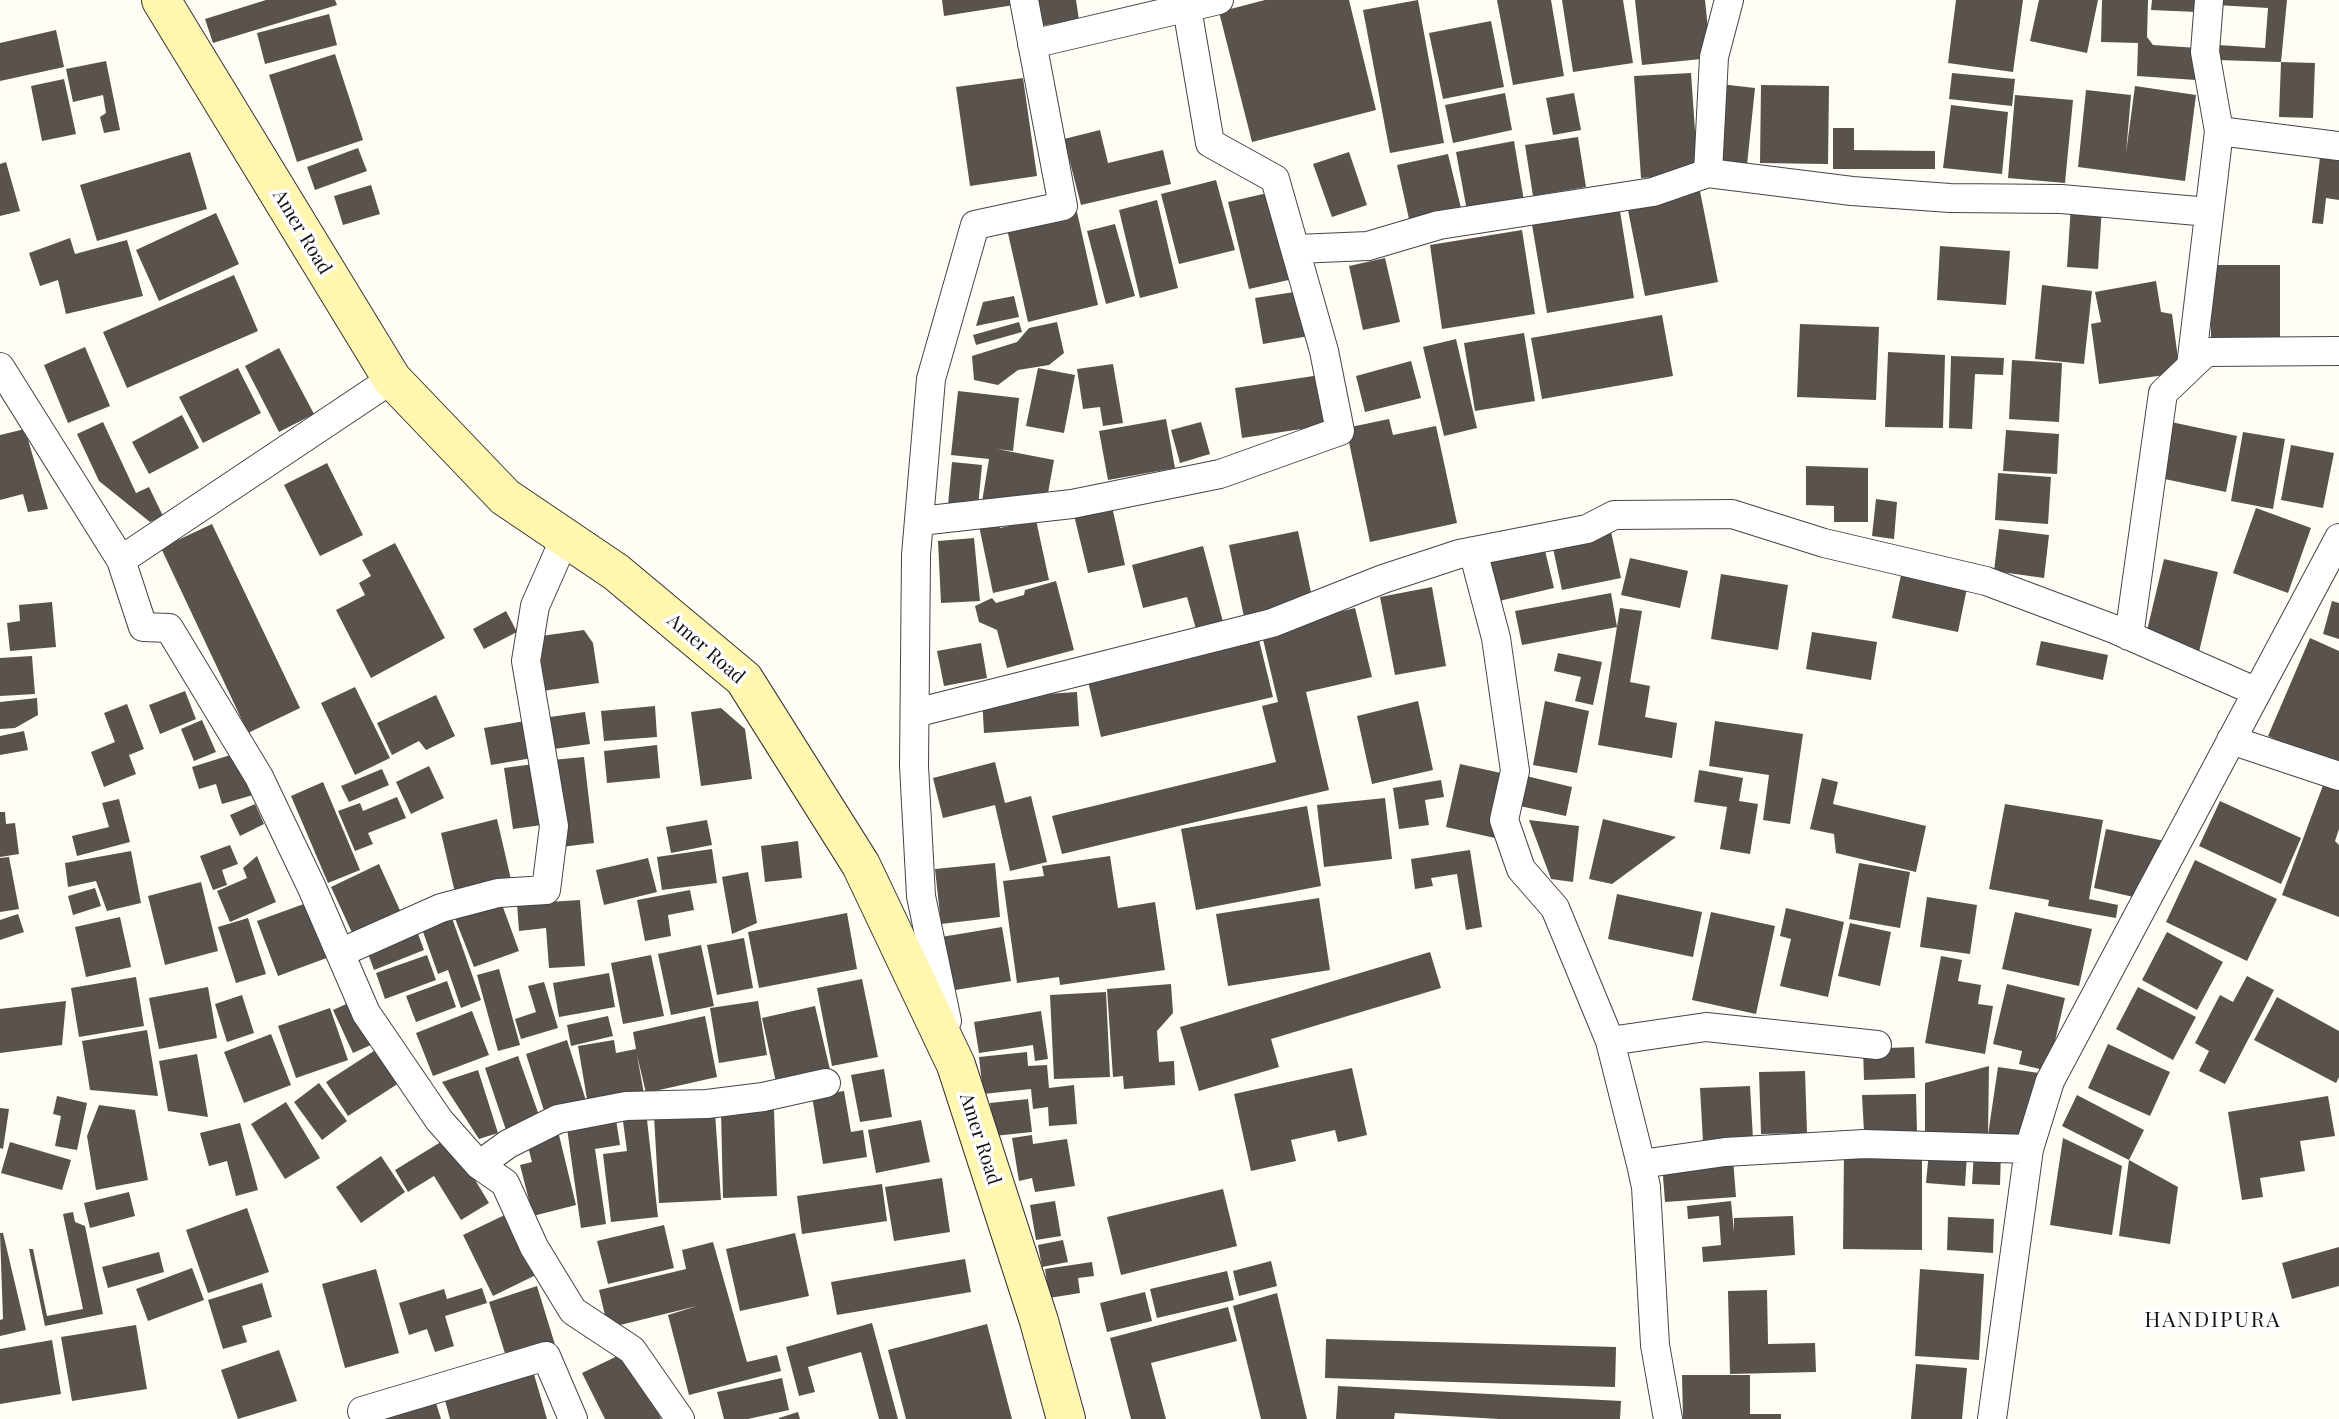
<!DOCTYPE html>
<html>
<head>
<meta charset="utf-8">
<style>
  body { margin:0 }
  canvas { display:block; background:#fffdf5 }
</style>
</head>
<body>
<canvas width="2339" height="1419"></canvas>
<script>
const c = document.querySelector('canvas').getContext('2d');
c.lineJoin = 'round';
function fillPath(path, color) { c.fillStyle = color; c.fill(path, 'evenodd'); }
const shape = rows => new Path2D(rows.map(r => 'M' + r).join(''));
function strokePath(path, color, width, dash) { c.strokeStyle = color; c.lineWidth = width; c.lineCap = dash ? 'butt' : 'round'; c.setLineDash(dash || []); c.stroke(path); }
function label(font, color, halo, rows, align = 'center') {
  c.font = font + ' "Playfair Display",serif'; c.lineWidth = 7; c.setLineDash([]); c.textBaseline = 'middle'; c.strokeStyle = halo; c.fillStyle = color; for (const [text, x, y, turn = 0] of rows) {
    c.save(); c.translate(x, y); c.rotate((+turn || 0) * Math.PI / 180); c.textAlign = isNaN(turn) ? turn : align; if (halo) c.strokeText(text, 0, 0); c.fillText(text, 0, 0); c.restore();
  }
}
const building = shape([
  [266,0,335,0,337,5,213,43,205,19],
  [942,0,1013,0,1014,5,944,16],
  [1036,0,1076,0,1079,20,1040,26],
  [1265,0,1349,0,1376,110,1252,142,1219,12],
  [1418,0,1444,143,1390,153,1363,10],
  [1497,0,1551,0,1564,76,1513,85],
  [1562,0,1623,0,1633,63,1573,72],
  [1635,0,1705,0,1711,58,1642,65],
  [1956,0,2023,0,2013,72,1948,63],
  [2039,0,2098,0,2087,53,2030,41],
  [2102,0,2148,0,2147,37,2153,45,2198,48,2196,80,2137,76,2138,43,2101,42],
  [2152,0,2198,0,2197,12,2151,10],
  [2216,0,2287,0,2281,62,2315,63,2313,118,2279,117,2281,62,2217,60,2218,45,2265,48,2268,8,2216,5],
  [329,14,337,45,265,64,257,33],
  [1491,21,1504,87,1443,99,1429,33],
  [56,30,64,67,0,81,0,43],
  [335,54,363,140,297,162,269,75],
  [106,61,120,130,104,133,100,117,106,113,103,95,73,102,66,69],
  [1691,73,1698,174,1641,178,1634,76],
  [1952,73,2015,79,2012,106,1949,99],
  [1023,78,1037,176,970,186,956,87],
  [64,79,76,134,42,141,31,86],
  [1720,84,1755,88,1747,165,1712,161],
  [1761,85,1829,86,1828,164,1760,163],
  [2135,86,2196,95,2185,181,2078,167,2086,90,2131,95,2126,153],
  [1505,93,1512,130,1453,143,1445,105],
  [1574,93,1581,130,1553,135,1546,98],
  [2015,95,2073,100,2065,183,2008,178],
  [1951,105,2008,112,2002,174,1943,168],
  [1833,128,1854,128,1854,150,1935,151,1935,169,1833,169],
  [1100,130,1108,163,1163,150,1171,184,1081,205,1064,139],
  [1578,137,1586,187,1533,196,1525,145],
  [1514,141,1524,201,1467,211,1456,152],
  [358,148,367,171,315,190,307,167],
  [2321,149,2339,152,2339,200,2326,198,2323,224,2312,223],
  [190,152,207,209,97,241,80,185],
  [1349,152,1367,205,1332,217,1313,164],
  [1448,154,1461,208,1409,219,1397,165],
  [6,162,20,211,0,216,0,164],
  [1216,180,1235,250,1179,264,1161,194],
  [371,185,380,214,343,225,334,196],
  [1700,191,1718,282,1645,296,1627,205],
  [1272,192,1293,279,1249,289,1228,202],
  [1157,200,1178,288,1140,298,1119,210],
  [1619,205,1634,298,1547,313,1531,219],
  [2071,205,2102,207,2098,269,2067,267],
  [1077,212,1098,305,1028,322,1007,229],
  [216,213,239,264,159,301,136,250],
  [1115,224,1135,296,1106,304,1087,231],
  [1522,230,1535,314,1442,329,1430,245],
  [70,238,75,254,127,240,143,296,66,314,58,280,40,286,29,253],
  [1940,246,2010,251,2006,305,1937,300],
  [1385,258,1400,322,1363,330,1349,266],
  [2211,265,2280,265,2280,339,2211,339],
  [234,275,258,331,127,388,103,332],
  [2156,281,2161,312,2172,314,2180,373,2099,384,2091,324,2101,322,2095,292],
  [2042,285,2092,291,2084,364,2035,359],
  [1301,291,1309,336,1263,344,1255,298],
  [1014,296,1019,317,976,326,983,302],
  [1662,315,1673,376,1542,399,1531,338],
  [1019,322,1022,332,976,345,973,335],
  [1057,322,1064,353,1049,365,1018,370,998,385,974,380,972,356,1017,342,1029,328],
  [1800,324,1879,327,1876,400,1797,397],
  [1524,333,1535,401,1475,411,1464,343],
  [1456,339,1477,428,1444,436,1423,347],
  [85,347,110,406,68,423,44,365],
  [279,348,314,414,279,432,245,366],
  [1888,352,1945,355,1943,428,1885,427],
  [1951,356,2004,358,2003,375,1975,374,1972,429,1949,428],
  [2012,360,2062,363,2059,422,2009,419],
  [1411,361,1421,398,1365,412,1356,376],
  [1113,364,1123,423,1103,426,1100,407,1083,409,1077,369],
  [238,368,261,413,203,443,179,397],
  [1038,368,1075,375,1064,433,1026,426],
  [1320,375,1328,425,1242,438,1235,388],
  [958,391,1019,398,1013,451,997,449,1054,460,1048,493,982,502,989,459,951,455],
  [182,415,199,448,149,474,132,442],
  [1166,419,1175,468,1108,480,1099,431],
  [1389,419,1393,435,1436,426,1457,523,1370,542,1346,428],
  [103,422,136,493,149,487,163,516,150,522,99,481,77,434],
  [1201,422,1210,454,1180,463,1171,430],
  [2171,422,2237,436,2226,492,2160,478],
  [25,429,48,509,28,512,23,494,0,500,0,435],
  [2006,430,2059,434,2057,474,2003,471],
  [2243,432,2285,439,2273,509,2231,501],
  [2291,445,2334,453,2323,508,2281,500],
  [952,462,982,465,978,507,948,505],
  [327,463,363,535,320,556,284,485],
  [1806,466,1868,468,1868,522,1834,522,1834,506,1806,505],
  [1998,473,2051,477,2048,524,1995,520],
  [1876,499,1897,502,1894,539,1872,536],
  [1111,502,1125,565,1088,573,1073,511],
  [2256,508,2311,528,2288,593,2233,573],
  [998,517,1000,528,1036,520,1049,580,993,593,978,521],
  [212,524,300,708,248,733,161,548],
  [1610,527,1621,578,1562,590,1551,539],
  [1999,529,2049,535,2044,578,1994,571],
  [1298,531,1313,602,1244,617,1229,545],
  [974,538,980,601,941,603,938,541],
  [1543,542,1554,588,1495,602,1484,556],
  [395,543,445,638,371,678,336,610,365,595,359,583,371,576,362,560],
  [1203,546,1223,622,1196,629,1187,597,1143,608,1132,565],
  [1630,558,1688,571,1680,608,1621,595],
  [2164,559,2218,572,2199,652,2145,639],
  [1902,570,1968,583,1958,632,1892,618],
  [1721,574,1788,585,1778,650,1711,639],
  [1056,581,1074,650,1007,668,997,630,979,622,975,606,992,598,996,603,1024,595,1025,590],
  [1432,587,1446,666,1395,675,1380,597],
  [1611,593,1617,627,1522,645,1515,611],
  [2332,601,2339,603,2339,639,2323,634],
  [52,602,56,647,10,651,7,623,20,621,19,605],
  [1355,608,1372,677,1306,692,1329,790,1062,854,1052,816,1276,762,1262,706,1278,702,1261,631],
  [1620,608,1642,611,1630,682,1650,686,1645,717,1677,723,1672,758,1598,745],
  [506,611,517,632,484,649,473,629],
  [584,630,593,643,599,683,542,691,534,637],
  [1812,632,1877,642,1871,680,1806,669],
  [2310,638,2339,651,2339,768,2268,736],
  [1259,640,1273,697,1101,737,1088,681],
  [2041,641,2108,655,2103,680,2036,665],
  [981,643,987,678,944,686,937,651],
  [1558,653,1602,662,1593,705,1575,701,1581,677,1554,671],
  [32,656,35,694,0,696,0,658],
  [355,687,390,758,355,775,321,703],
  [185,691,196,719,160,734,149,705],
  [1077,692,1079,726,984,733,982,698],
  [436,695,455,736,426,750,419,741,392,755,377,723],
  [37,698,38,715,15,728,0,729,0,702],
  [1418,701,1433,770,1372,784,1357,716],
  [1545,701,1589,711,1577,773,1533,765],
  [127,704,144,749,129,755,136,774,104,787,91,752,115,742,104,713],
  [655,706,657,737,604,741,601,711],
  [721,708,745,729,752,779,701,786,691,712],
  [585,712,590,744,547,750,543,718],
  [202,720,216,752,194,761,181,729],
  [531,720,538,757,491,765,484,728],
  [1715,721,1803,734,1790,824,1763,820,1769,775,1709,766],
  [24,731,28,750,0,755,0,736],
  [657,745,660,778,607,783,604,751],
  [240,752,253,795,222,804,216,784,199,789,192,767],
  [584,757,594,843,561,847,552,760],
  [995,762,1005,803,1031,796,1047,862,1010,871,995,805,943,818,933,778],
  [541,763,549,824,513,829,504,768],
  [1460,764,1510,775,1495,838,1446,827],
  [429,766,444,798,411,814,396,782],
  [382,769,389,785,349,802,341,786],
  [1699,770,1743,778,1739,801,1758,804,1750,854,1720,849,1727,807,1694,802],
  [1522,775,1572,787,1566,816,1515,805],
  [1822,778,1838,782,1833,804,1926,826,1916,872,1836,853,1834,834,1810,829],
  [1441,780,1444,797,1425,800,1429,825,1399,829,1393,788],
  [2325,780,2339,785,2339,829,2335,841,2339,845,2339,917,2282,895],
  [323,782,360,870,328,883,291,796],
  [397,797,406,818,368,833,373,844,355,851,338,811,360,803,363,811],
  [1385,798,1392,859,1324,867,1317,805],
  [119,799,130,842,77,856,72,836,109,827,102,803],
  [2220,801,2301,838,2281,884,2199,846],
  [255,804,264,824,240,836,230,815],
  [2005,804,2103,820,2089,899,2118,905,2116,918,2048,906,2049,900,1989,889],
  [1307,806,1321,886,1196,910,1181,829],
  [0,812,5,812,6,824,15,823,19,854,0,857],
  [497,819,512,884,456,897,441,833],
  [1603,819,1676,837,1612,884,1589,879],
  [707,820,712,845,671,853,666,827],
  [1529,820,1579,826,1573,882,1551,879],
  [2106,829,2170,842,2138,898,2094,888],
  [798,841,802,878,765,882,761,846],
  [230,845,238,864,222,870,227,885,213,890,200,856],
  [712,849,717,883,662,890,657,857],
  [1470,850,1482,927,1466,930,1457,874,1431,878,1433,886,1415,889,1411,859],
  [131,851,141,903,107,911,96,881,68,887,65,863],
  [257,856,276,902,230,922,217,891,247,878,243,868],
  [1110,856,1118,908,1155,902,1165,970,1060,985,1059,977,1017,983,1003,881,1044,876,1042,866],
  [9,857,19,909,0,912,0,858],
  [648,858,657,892,604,905,596,870],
  [2195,860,2277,899,2247,961,2166,922],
  [995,863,1000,917,941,924,935,869],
  [1859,863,1910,872,1900,928,1849,919],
  [379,864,403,917,355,939,331,887],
  [748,872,757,923,732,934,722,877],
  [201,882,218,951,165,965,148,896],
  [95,888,101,906,73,915,68,896],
  [690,890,694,910,668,915,671,936,645,941,637,900],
  [1617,894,1702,912,1693,957,1608,939],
  [1927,897,1977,905,1970,954,1920,947],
  [1319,898,1330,970,1228,986,1216,914],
  [500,899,519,951,474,967,454,916],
  [580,900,585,966,549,968,546,928,519,931,517,904],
  [312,901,332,956,278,976,257,921],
  [1786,908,1844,922,1828,997,1780,986,1791,939,1780,936],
  [1711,912,1775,926,1756,1014,1692,1000],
  [2015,912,2092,929,2079,986,2002,969],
  [847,913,857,969,759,988,748,932],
  [18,914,24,932,0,940,0,920],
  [120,917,131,967,86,977,75,927],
  [248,918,266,974,236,983,218,927],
  [452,918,481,1000,461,1008,448,970,438,974,422,929],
  [1850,923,1891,932,1880,986,1838,976],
  [1002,927,1011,981,949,991,941,937],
  [417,931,424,950,374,970,367,951],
  [2167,932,2223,962,2197,1010,2142,980],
  [744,938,753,988,717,995,707,945],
  [701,945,714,1006,671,1015,658,954],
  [1430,952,1441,988,1271,1039,1279,1067,1199,1091,1180,1027],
  [427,955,436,980,385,999,376,973],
  [651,955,664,1016,623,1024,611,963],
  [1941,956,1962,960,1958,981,1981,985,1978,1004,1993,1006,1985,1054,1925,1043],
  [499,969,520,1045,498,1051,477,975],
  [609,973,615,1007,559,1017,553,983],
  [2247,976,2274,990,2225,1084,2199,1071,2209,1051,2195,1043,2220,995,2233,1002],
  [136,977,144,1026,79,1037,71,988],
  [862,979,878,1057,832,1066,817,988],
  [447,981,456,1007,416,1022,406,996],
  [544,982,558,1028,521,1039,515,1019,536,1012,528,986],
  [1171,984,1173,1013,1157,1031,1159,1062,1174,1061,1175,1085,1124,1089,1123,1076,1113,1077,1107,989],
  [2007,984,2065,998,2048,1071,2019,1064,2022,1051,1993,1044],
  [208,987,217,1038,159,1049,149,998],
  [2138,987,2196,1017,2173,1060,2116,1029],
  [1106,992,1110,1077,1054,1079,1050,995],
  [242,995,254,1033,227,1042,215,1004],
  [2277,997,2339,1031,2339,1077,2336,1083,2254,1040],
  [66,1001,62,1045,0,1053,0,1009],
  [353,1001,373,1044,353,1053,333,1010],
  [758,1001,767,1055,719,1063,710,1008],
  [815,1006,831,1074,777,1087,762,1018],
  [330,1008,348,1060,296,1078,278,1026],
  [472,1011,489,1055,433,1076,416,1033],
  [1041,1011,1048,1059,1035,1061,1033,1045,979,1053,974,1022],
  [608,1016,613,1036,571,1046,567,1025],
  [705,1016,717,1077,646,1093,637,1055,644,1094,588,1105,578,1046,614,1040,616,1053,636,1049,633,1032],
  [147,1030,158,1096,90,1090,82,1041],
  [271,1034,291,1085,244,1103,224,1052],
  [567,1040,587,1104,546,1117,526,1054],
  [2108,1044,2170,1072,2150,1116,2088,1088],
  [1914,1047,1915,1078,1864,1080,1863,1049],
  [377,1049,399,1083,348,1116,326,1082],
  [1027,1052,1028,1066,1047,1065,1049,1088,1074,1085,1077,1124,1049,1126,1048,1107,1033,1109,1031,1089,983,1094,979,1057],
  [197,1054,208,1117,168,1111,159,1061],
  [518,1056,541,1121,507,1133,485,1068],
  [1989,1066,1988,1135,1998,1067,2039,1073,2028,1142,1925,1134,1925,1083],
  [1352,1068,1367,1135,1338,1142,1335,1130,1291,1140,1296,1161,1251,1171,1234,1094],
  [884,1069,892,1117,860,1122,851,1075],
  [478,1070,498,1133,479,1139,442,1082],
  [1805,1071,1807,1133,1761,1134,1759,1072],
  [319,1083,347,1121,322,1140,294,1102],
  [1750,1086,1753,1139,1703,1142,1700,1088],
  [844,1091,851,1132,863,1130,867,1157,823,1164,812,1096],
  [1916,1094,1917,1131,1864,1132,1862,1095],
  [2077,1095,2144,1130,2129,1160,2062,1126],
  [57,1096,87,1103,77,1150,55,1146,61,1116,53,1114],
  [2328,1096,2335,1136,2300,1141,2305,1171,2260,1178,2263,1197,2242,1200,2228,1112],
  [1028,1099,1032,1132,994,1136,990,1103],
  [286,1102,320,1158,285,1179,251,1124],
  [99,1105,135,1110,148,1180,96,1190,87,1136],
  [0,1108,9,1109,3,1149,0,1148],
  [774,1110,777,1196,723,1198,721,1111],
  [646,1111,658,1217,611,1222,603,1154,627,1151,622,1114],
  [715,1112,721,1200,659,1203,654,1116],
  [615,1113,620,1145,595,1149,606,1224,581,1228,566,1121],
  [921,1120,930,1162,876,1173,868,1130],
  [240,1123,258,1190,236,1196,227,1161,209,1166,200,1133],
  [558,1131,576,1205,533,1216,520,1165,532,1162,526,1139],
  [1032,1135,1033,1144,1067,1139,1075,1186,1035,1192,1032,1178,1019,1181,1012,1138],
  [449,1137,489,1203,461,1220,434,1176,408,1192,395,1170],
  [2063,1138,2122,1166,2112,1235,2050,1225],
  [10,1142,71,1160,62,1190,1,1173],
  [1844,1151,1922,1151,1922,1250,1843,1249],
  [1929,1151,1967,1154,1965,1186,1926,1183],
  [1974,1152,2001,1153,2000,1185,1972,1184],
  [381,1156,405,1192,361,1223,336,1187],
  [1733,1158,1736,1197,1665,1202,1662,1163],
  [2129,1160,2178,1187,2170,1244,2119,1236],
  [942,1178,950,1232,894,1241,885,1187],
  [882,1184,887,1221,802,1234,797,1196],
  [1223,1189,1237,1246,1121,1275,1107,1217],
  [129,1192,135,1216,90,1228,84,1203],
  [1055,1201,1061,1236,1036,1240,1030,1205],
  [1731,1201,1734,1232,1734,1218,1793,1216,1795,1255,1703,1262,1702,1247,1721,1245,1719,1216,1688,1219,1687,1206],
  [247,1208,269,1272,208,1293,186,1230],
  [513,1211,542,1272,493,1296,463,1235],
  [73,1212,75,1222,85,1226,103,1314,45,1326,29,1249,33,1249,47,1316,83,1309,63,1214],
  [1948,1217,1994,1219,1993,1253,1947,1250],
  [664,1225,674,1268,608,1284,597,1241],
  [0,1233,3,1233,26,1330,0,1336,0,1320,3,1319],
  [795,1233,809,1296,740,1311,726,1249],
  [1063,1240,1068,1262,1042,1267,1038,1245],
  [713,1242,747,1362,777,1355,781,1371,689,1395,668,1315,697,1306,608,1328,599,1290,686,1269,682,1250],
  [2339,1247,2339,1286,2292,1299,2282,1263],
  [159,1252,164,1272,108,1288,102,1267],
  [965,1259,971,1292,837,1315,831,1282],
  [1271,1261,1277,1286,1239,1296,1233,1271],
  [1092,1262,1094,1276,1078,1278,1080,1293,1049,1298,1045,1269],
  [192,1268,204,1300,148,1321,136,1289],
  [376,1269,399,1353,345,1368,322,1284],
  [1920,1269,1984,1274,1979,1360,1915,1356],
  [1227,1271,1234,1300,1157,1318,1150,1289],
  [262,1283,272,1317,242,1326,247,1342,223,1349,208,1300],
  [537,1286,556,1348,508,1363,489,1302],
  [482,1288,487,1303,445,1316,454,1346,435,1352,427,1329,409,1335,399,1303,444,1289,447,1299],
  [1767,1290,1768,1344,1815,1343,1816,1372,1730,1374,1728,1291],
  [1145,1292,1152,1321,1107,1332,1100,1303],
  [1277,1293,1307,1419,1261,1419,1233,1306],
  [1228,1307,1237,1341,1151,1363,1166,1419,1131,1419,1110,1338],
  [872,1323,898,1419,879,1419,861,1352,808,1367,815,1392,799,1396,786,1347],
  [987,1324,1012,1419,906,1419,888,1350],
  [136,1325,147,1389,72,1401,61,1337],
  [1326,1339,1616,1347,1615,1387,1325,1378],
  [52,1340,61,1394,0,1404,0,1349],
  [279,1350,297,1401,238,1419,221,1370],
  [628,1351,661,1419,605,1419,582,1373],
  [531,1364,547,1419,450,1419,442,1389],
  [1916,1364,1967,1368,1962,1419,1911,1419],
  [1682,1375,1750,1375,1750,1414,1781,1414,1781,1419,1683,1419],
  [782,1378,789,1410,748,1419,724,1419,717,1392],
  [1338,1386,1621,1401,1620,1419,1499,1419,1395,1413,1394,1419,1336,1419],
  [433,1393,441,1419,359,1419],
  [798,1412,800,1419,779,1419,779,1418]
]);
const street = shape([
  [2209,0,2205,52,2219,131],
  [1032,44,1219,0],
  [1708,173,1714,57,1729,0],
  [1297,249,1368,246,1439,225,1653,192,1708,173,1852,191,1950,198,2061,199,2209,212],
  [2191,366,2219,131,2339,146],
  [0,367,121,560,143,627,169,628,259,777,312,888,366,1013,439,1120,479,1165,505,1183,534,1247,573,1311,632,1350,680,1419],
  [920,521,1072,504,1220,474,1340,431,1324,351,1275,179,1210,143,1187,8],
  [1473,551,1496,638,1515,771,1504,820,1521,869,1555,908,1610,1041,1641,1164,1646,1187,1655,1345,1668,1419],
  [121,560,392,379],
  [2129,636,2163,393,2206,352,2339,351],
  [915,713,1272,623,1383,579,1459,554,1587,529,1614,515,1732,514,1824,543,1986,581,2114,629,2257,692],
  [2231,740,2339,776],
  [340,953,441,908,498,893,546,890,554,826,526,661,535,606,565,538],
  [947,1021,921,896,914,766,916,555,931,379,975,225,1063,206,1024,0],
  [1610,1041,1706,1027,1877,1045],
  [1641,1164,1725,1152,1864,1144,2029,1149],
  [479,1165,508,1144,558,1119,626,1106,707,1104,763,1097,826,1083],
  [362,1411,546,1356,573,1419],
  [1992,1419,2029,1149,2050,1081,2339,538]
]);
const secondary = shape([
  [161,0,392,379,505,497,616,572,744,679,861,865,956,1065,1039,1321,1066,1419]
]);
const streetNames = [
  ["Amer Road",302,232,59],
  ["Amer Road",706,649,41],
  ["Amer Road",980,1139,72]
];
const neighbourhoodNames = [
  ["HANDIPURA",2213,1320]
];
fillPath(building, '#5a524d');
strokePath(street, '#444', 30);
strokePath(secondary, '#333', 40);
strokePath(street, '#fff', 28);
strokePath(secondary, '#fff6b0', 38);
label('19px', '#111', '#fff', streetNames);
c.letterSpacing = '2px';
label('21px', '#111', '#fff', neighbourhoodNames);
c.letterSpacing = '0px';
</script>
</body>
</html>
